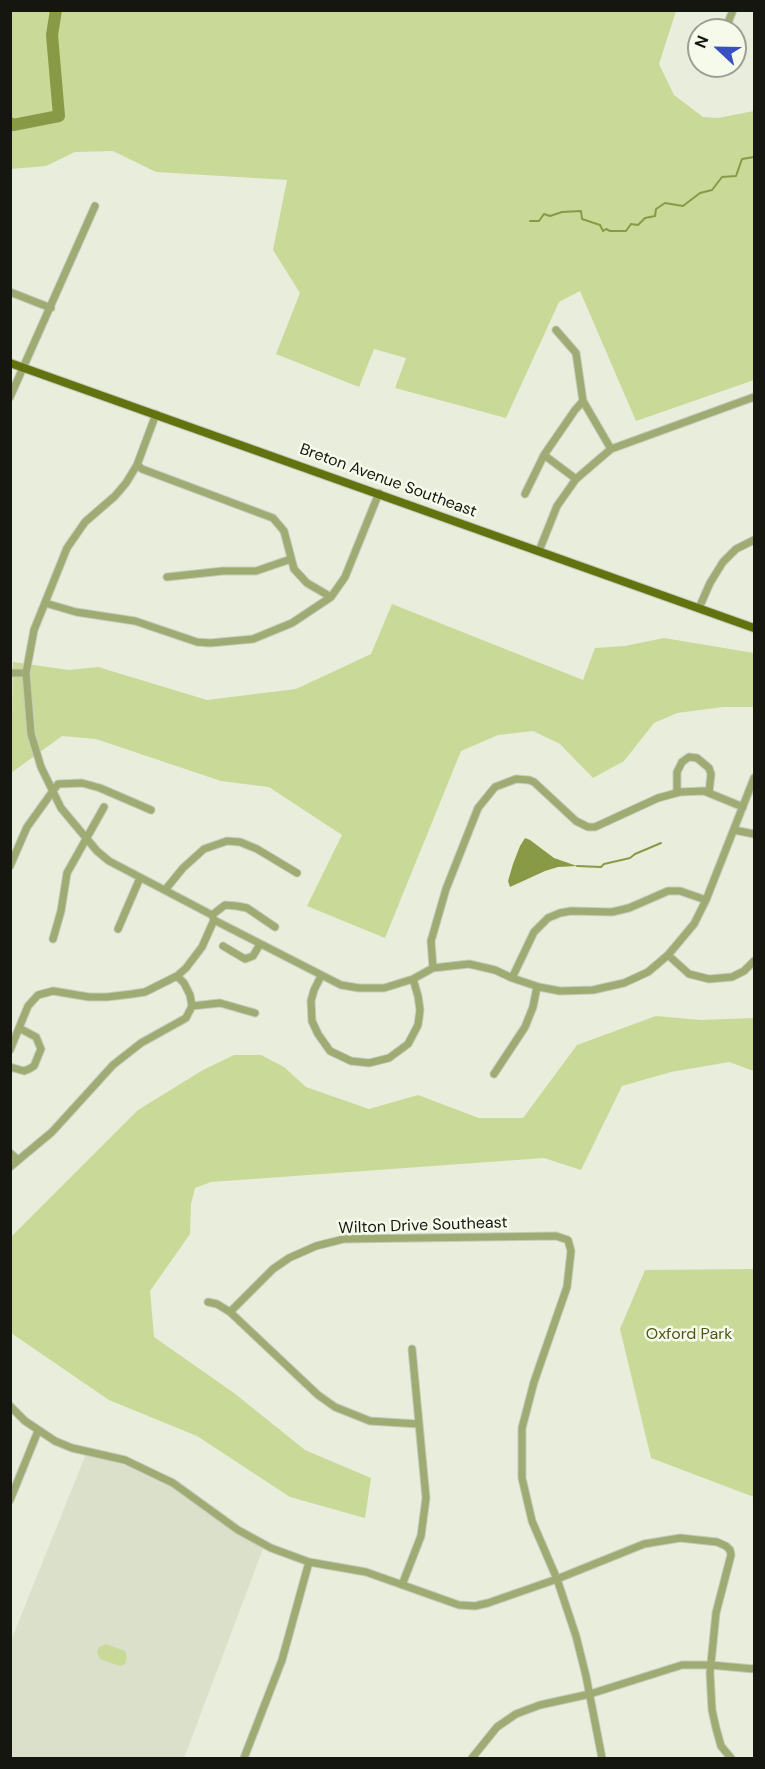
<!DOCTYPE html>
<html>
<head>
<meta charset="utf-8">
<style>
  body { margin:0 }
  #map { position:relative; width:765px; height:1769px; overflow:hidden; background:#e8eddc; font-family:"DM Sans",sans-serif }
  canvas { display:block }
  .frame { position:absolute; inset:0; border:12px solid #151610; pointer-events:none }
  .north { position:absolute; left:687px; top:18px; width:60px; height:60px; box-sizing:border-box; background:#f6faea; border:2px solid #9c9f93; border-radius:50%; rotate:292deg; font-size:16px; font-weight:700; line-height:24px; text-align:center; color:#151610 }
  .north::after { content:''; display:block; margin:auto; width:21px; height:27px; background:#3850c2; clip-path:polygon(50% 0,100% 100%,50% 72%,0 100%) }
</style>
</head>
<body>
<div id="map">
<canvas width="765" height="1769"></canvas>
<div class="frame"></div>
<div class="north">N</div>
</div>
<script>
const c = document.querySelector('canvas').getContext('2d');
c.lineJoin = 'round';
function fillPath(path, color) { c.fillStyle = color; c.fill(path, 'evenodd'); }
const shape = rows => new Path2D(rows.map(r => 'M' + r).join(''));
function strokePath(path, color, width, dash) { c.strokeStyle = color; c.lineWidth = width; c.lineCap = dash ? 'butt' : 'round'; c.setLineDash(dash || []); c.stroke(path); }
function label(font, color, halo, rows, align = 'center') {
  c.font = font + ' "DM Sans",sans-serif'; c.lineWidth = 5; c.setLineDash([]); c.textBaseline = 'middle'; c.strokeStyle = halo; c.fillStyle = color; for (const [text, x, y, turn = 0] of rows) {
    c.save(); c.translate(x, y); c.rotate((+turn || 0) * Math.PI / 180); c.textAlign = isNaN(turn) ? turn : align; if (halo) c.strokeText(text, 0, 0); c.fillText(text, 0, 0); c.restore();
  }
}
const built = shape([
  [86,1454,128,1466,176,1488,263,1549,184,1758,11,1758,10,1643]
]);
const green = shape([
  [11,10,676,11,659,64,674,95,703,117,718,118,754,111,754,380,636,421,580,291,559,302,506,418,395,388,406,358,374,349,359,387,276,354,300,293,273,250,287,180,156,172,113,151,75,152,46,166,11,169],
  [392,604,583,680,595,648,625,646,664,638,754,653,754,707,723,707,677,713,654,723,624,761,593,778,560,744,533,731,498,735,461,751,385,938,307,906,342,835,269,787,221,781,96,739,62,736,11,773,13,662,69,670,98,667,207,700,296,689,371,654],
  [656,1016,701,1020,754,1018,754,1071,729,1062,671,1072,622,1086,581,1170,544,1158,211,1182,195,1188,191,1204,190,1234,150,1291,154,1337,234,1393,305,1450,371,1478,365,1518,290,1497,197,1436,109,1400,11,1333,11,1237,138,1110,203,1070,234,1055,261,1055,284,1067,306,1087,369,1109,418,1095,479,1118,523,1118,577,1045],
  [753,1269,754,1271,754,1497,651,1458,620,1329,645,1270],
  [106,1644,125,1651,127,1658,125,1664,120,1666,100,1659,97,1652,99,1647]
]);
const water = shape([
  [525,838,530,840,554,858,577,866,558,867,545,871,510,887,508,881,513,864,520,846]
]);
const stream = shape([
  [530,221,539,221,544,214,550,216,562,212,581,211,582,219,600,225,603,231,606,229,610,231,626,231,631,224,638,225,645,218,655,216,656,209,665,203,683,206,700,193,712,190,722,177,736,176,742,159,754,157,754,155],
  [577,866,601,867,604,864,630,858,635,854,661,843]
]);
const river = shape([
  [10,123,13,125,59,116,52,35,56,10]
]);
const minor = shape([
  [725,30,733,10],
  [10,292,51,308],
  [556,330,576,353,583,401,611,449],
  [10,397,95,206],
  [156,414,137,465,126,483,115,496,85,522,67,548,34,630,26,673,31,734,41,767,61,808,97,851,109,861,212,915,214,920,341,985,359,988,384,988,413,979,433,968,469,964,495,970,512,978,539,987,560,991,593,990,624,983,648,972,668,955,694,924,706,900,754,778],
  [544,455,576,479],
  [137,465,142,469,273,518,284,531,294,569,307,583,331,597],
  [525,494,544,455,575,410,583,401],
  [539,551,557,506,576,479,611,449,754,397],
  [167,577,223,571,256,571,291,559],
  [45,603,76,612,135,621,197,642,210,643,253,639,292,623,331,597,345,577,379,493],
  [699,608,710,583,723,562,736,549,754,540],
  [10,673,26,673],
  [677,793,677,772,682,762,689,757,697,758,709,768,711,774,709,793],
  [734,830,754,834],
  [10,866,27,827,58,784,82,783,100,788,151,810],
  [165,890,183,868,204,849,227,841,240,842,257,849,297,873],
  [212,915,225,905,237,906,247,908,275,927],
  [118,929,140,878],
  [53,939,61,911,67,873,104,807],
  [223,946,245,959,253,956,260,944],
  [668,955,689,974,709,979,732,977,744,971,754,961],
  [433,968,431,941,446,889,478,808,495,787,516,779,529,780,534,782,576,821,588,827,595,827,658,798,680,792,704,791,743,807],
  [321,976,314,990,311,1001,312,1021,318,1034,330,1051,351,1061,369,1063,389,1058,408,1044,418,1025,420,1010,418,996,413,979],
  [512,978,534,932,548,918,560,913,571,911,612,912,629,908,668,891,680,891,706,900],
  [192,1006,220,1003,255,1013],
  [10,1050,28,1006,38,995,53,991,89,997,107,997,132,994,145,992,177,976],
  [10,1067,24,1071,29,1069,34,1066,41,1049,36,1037,19,1028],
  [494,1074,525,1027,533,1007,537,987],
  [10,1153,18,1160],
  [10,1167,52,1132,113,1065,141,1043,186,1018,192,1006,190,995,184,983,177,976,186,968,202,947,214,920],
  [208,1302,217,1304,230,1312,318,1395,335,1407,370,1421,418,1424],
  [230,1312,273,1269,289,1258,316,1246,344,1239,556,1236,568,1240,571,1251,567,1287,534,1382,522,1428,522,1478,532,1521,557,1579,576,1636,586,1676,602,1758],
  [10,1406,25,1421,55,1441,72,1448,125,1460,173,1483,238,1530,271,1548,309,1562,366,1572,459,1605,475,1606,488,1603,557,1579,644,1544,680,1538,717,1542,726,1546,730,1550,731,1555,716,1613,710,1673,712,1710,716,1728,721,1746,731,1758],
  [10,1500,38,1431],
  [402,1585,421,1536,426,1498,412,1349],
  [244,1758,282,1660,309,1562],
  [472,1758,497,1727,516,1714,540,1705,590,1694,682,1665,710,1665,754,1669]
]);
const major = shape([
  [10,363,754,628]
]);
const streetNames = [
  ["Breton Avenue Southeast",388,481,20],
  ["Wilton Drive Southeast",423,1226,-2]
];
const parkNames = [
  ["Oxford Park",689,1335]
];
fillPath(built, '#dae0c9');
fillPath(green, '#c9d997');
fillPath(water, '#899a46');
strokePath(stream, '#899a46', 2);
strokePath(river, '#899a46', 12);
strokePath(minor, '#c6cbbb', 9);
strokePath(major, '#c6cbbb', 10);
strokePath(minor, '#9eab73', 7);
strokePath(major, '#62720f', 8);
label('16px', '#151610', '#f6faea', streetNames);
label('16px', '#4b571a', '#f6faea', parkNames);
</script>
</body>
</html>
